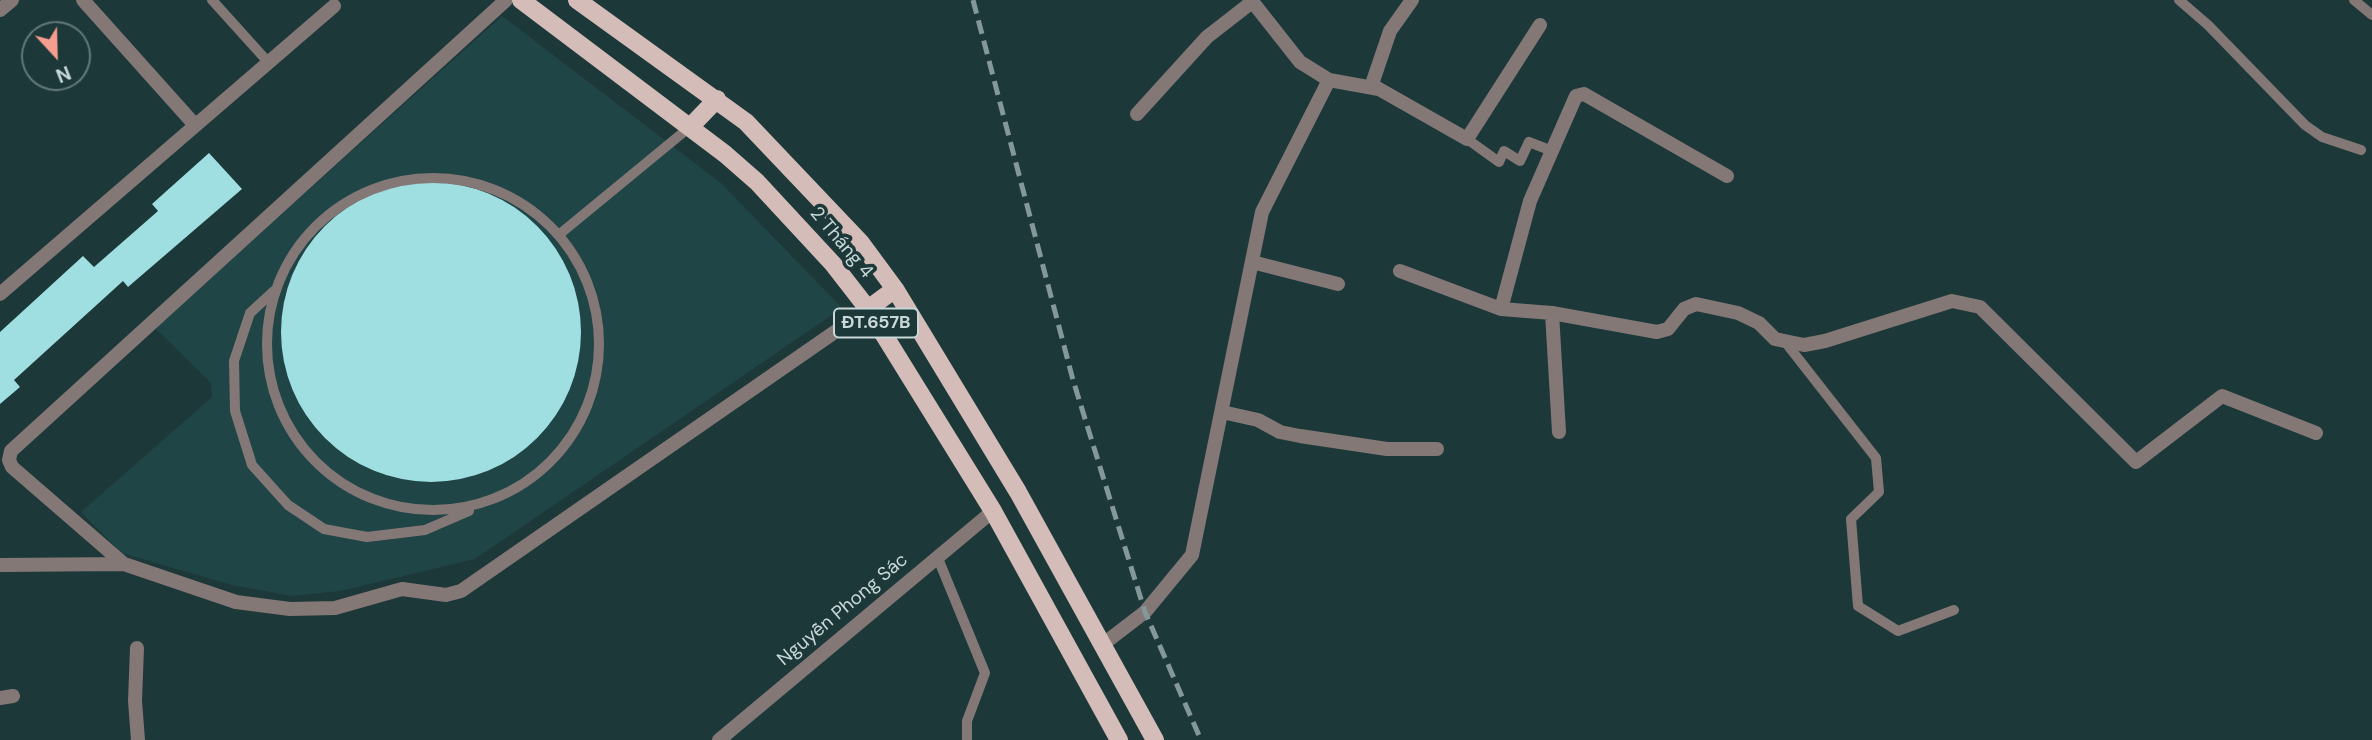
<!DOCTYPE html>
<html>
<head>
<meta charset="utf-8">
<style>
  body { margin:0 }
  #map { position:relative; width:2372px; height:740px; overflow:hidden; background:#1d3839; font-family:"DM Sans",sans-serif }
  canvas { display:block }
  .north { position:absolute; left:21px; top:21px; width:70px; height:70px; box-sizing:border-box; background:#1d3839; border:2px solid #627879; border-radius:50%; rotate:158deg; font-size:19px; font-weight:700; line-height:28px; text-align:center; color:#c9d8d9 }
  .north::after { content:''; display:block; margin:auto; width:24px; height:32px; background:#f59d8e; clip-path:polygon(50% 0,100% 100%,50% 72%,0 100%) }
</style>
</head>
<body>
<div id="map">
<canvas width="2372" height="740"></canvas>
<div class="north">N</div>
</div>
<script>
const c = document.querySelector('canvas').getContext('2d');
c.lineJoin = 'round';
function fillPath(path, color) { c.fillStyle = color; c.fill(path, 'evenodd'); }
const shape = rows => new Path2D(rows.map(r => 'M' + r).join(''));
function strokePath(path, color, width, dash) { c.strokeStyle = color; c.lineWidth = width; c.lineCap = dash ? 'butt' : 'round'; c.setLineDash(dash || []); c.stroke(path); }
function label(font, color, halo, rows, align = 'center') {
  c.font = font + ' "DM Sans",sans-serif'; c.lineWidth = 7; c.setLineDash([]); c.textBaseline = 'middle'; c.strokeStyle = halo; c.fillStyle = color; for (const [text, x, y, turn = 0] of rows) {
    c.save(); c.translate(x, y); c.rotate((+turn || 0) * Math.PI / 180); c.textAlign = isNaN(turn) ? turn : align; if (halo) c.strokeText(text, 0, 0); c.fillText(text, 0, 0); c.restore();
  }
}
const built = shape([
  [502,16,721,183,842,308,475,559,340,591,292,596,232,585,122,553,81,512,212,397,211,383,155,328]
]);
const building = shape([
  [209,153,242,189,128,287,123,281,14,380,20,387,0,404,0,332,83,256,94,267,158,211,152,204],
  '281 332a150 150 0 1 1 300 0a150 150 0 1 1-300 0Z'
]);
const service = shape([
  [212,0,268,62],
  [2179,0,2208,25,2305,125,2322,137,2361,150],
  [2354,0,2372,15],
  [1467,139,1499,162,1504,151,1520,161,1529,142,1552,151],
  '267 344a166 166 0 1 1 332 0a166 166 0 1 1-332 0Z',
  [561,233,691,126],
  [274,291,250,313,234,361,235,411,252,465,288,505,324,529,367,537,425,530,469,511],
  [1786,343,1876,458,1879,492,1851,519,1858,606,1898,631,1954,610],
  [937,556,985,673,967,721,967,740]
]);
const minor = shape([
  [83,0,194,124],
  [1251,0,1300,62,1329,80],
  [0,10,12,0],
  [1371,87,1390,31,1412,0],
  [1137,114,1207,37,1252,2],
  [1252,262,1338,284],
  [1400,271,1501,309,1552,313,1657,332,1668,329,1684,309,1696,304,1738,313,1759,323,1775,339,1804,345,1825,341,1952,301,1980,307,2136,462,2222,396,2316,433],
  [0,294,334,6],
  [1501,309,1530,201,1576,96,1584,94,1727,176],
  [1552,313,1559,432],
  [1222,412,1258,420,1280,432,1300,436,1387,449,1437,449],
  [124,564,12,467,9,460,11,451,506,0],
  [0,565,124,564,236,602,290,609,335,608,402,589,446,595,461,591,868,309],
  [1102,645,1145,612,1192,555,1262,212,1329,80,1379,89,1467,139,1540,25],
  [137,648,135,701,138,740],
  [0,698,13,696],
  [719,740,993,511]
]);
const primary = shape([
  [521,0,725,154,757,182,833,264,868,309,993,511,1119,740],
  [577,0,746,122,861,243,895,289,1018,492,1155,740],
  [691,126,717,99],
  [868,309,895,289]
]);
const rail = shape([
  [973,0,1073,380,1145,612,1201,740]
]);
const shields = [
  [876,323,84]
];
const shieldNames = [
  ["ĐT.657B",876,323]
];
const streetNames = [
  ["2 Tháng 4",841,243,50],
  ["Nguyễn Phong Sác",843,610,-40]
];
fillPath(built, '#204547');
fillPath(building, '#9fdee1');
strokePath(service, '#847876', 10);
strokePath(minor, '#847876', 14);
strokePath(primary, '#d4bcb8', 18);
strokePath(rail, '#849899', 5, [14, 7]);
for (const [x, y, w] of shields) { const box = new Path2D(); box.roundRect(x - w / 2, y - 14.5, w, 29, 5); c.fillStyle = '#1d3839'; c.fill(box); strokePath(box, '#c9d8d9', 2); }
label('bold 18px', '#c9d8d9', null, shieldNames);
label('19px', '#c9d8d9', '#1d3839', streetNames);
</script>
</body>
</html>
